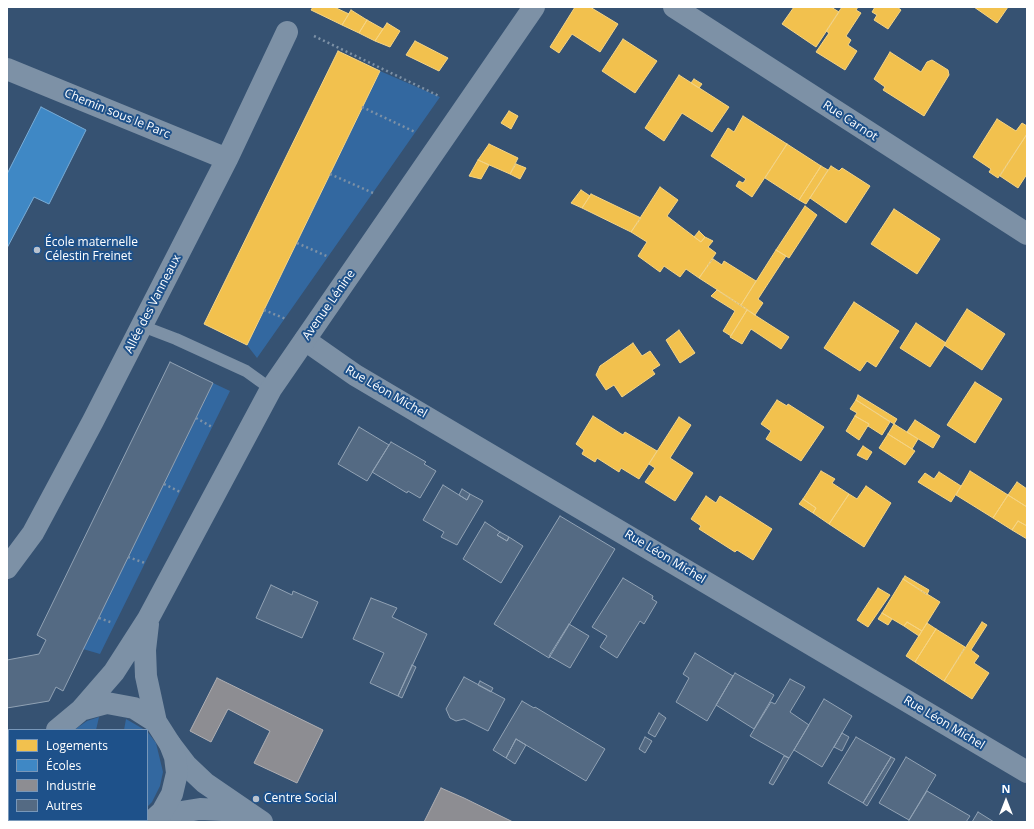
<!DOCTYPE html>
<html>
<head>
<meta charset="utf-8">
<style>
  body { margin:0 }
  #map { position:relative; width:1034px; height:829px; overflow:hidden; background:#365272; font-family:"Open Sans",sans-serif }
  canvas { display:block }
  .frame { position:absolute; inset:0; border:8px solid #fff; pointer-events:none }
  .legend { position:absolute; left:8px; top:729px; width:140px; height:92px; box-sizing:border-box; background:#1e518a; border:1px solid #7897b9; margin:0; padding:5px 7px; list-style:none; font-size:12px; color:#fff }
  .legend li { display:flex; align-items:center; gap:8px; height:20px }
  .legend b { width:20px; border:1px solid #7897b9 }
  .north { position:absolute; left:986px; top:781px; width:40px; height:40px; -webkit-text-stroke:3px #1e518a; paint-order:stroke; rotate:0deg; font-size:11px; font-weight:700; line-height:16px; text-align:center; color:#fff }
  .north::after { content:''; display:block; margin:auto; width:14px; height:18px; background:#fff; clip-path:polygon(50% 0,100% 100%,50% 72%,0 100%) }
</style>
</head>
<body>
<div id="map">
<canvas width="1034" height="829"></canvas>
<div class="frame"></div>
<ul class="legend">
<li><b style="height:11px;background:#f2c14e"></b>Logements</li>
<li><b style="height:11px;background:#3f88c5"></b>Écoles</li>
<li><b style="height:11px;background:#8d8d92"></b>Industrie</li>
<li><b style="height:11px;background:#546a83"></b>Autres</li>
</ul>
<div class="north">N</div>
</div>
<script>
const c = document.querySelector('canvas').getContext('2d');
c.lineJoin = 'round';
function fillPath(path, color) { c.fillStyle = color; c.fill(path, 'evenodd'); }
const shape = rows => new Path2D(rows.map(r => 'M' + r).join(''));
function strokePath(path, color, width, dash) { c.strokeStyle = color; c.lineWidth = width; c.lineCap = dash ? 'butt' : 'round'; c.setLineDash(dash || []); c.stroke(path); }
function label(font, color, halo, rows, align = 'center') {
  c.font = font + ' "Open Sans",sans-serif'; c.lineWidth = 4; c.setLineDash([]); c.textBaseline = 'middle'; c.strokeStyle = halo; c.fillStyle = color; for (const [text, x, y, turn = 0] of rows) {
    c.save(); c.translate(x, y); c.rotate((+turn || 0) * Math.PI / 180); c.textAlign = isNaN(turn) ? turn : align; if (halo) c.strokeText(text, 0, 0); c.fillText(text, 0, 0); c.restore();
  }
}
const green = shape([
  [380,71,440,97,257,358,247,345],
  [213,383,230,391,100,654,83,649],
  [99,717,96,730,74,730,87,721],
  [126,719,145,730,124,730],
  [147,731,156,743,163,772,160,786,152,802,147,807]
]);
const homes = shape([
  [313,7,334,7,349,14,342,25,311,10,313,7],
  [575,7,590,7,618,24,600,52,572,34,559,53,550,47,575,7],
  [794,7,831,7,839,12,816,47,782,24,794,7],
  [842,7,858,7,856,10,861,13,846,36,851,40,848,45,857,51,845,70,816,52,829,33,826,31,842,7],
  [875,7,897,7,901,10,888,29,874,20,877,15,872,12,875,7],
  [974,7,1008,7,997,23,974,7],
  [351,10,367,20,359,33,342,25,351,10],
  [367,20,383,29,375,41,359,33,367,20],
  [387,23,400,31,390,47,375,41,387,23],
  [623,39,657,61,635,93,602,71,623,39],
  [415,41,448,58,439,71,406,55,415,41],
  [338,51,380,71,247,345,204,324,338,51],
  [890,52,921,72,927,62,932,60,948,70,949,75,924,116,883,90,885,87,874,79,890,52],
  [679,75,729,107,712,132,682,113,664,141,645,128,679,75],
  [694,79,702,84,699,88,691,83,694,79],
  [509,111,518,116,511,129,501,123,509,111],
  [743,116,787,144,752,197,736,186,739,181,743,183,746,179,711,156,728,128,734,132,743,116],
  [997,119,1016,131,1022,123,1027,126,1027,134,998,178,989,172,991,169,973,157,997,119],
  [1027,134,1027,174,1018,188,1000,176,1027,134],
  [489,144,518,158,510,174,478,160,489,144],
  [787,144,821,166,799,200,765,178,787,144],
  [478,160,489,165,481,179,469,176,478,160],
  [516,164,526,168,520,179,510,174,516,164],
  [821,166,828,170,806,204,799,200,821,166],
  [831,166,839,171,842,168,870,186,846,223,810,198,831,166],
  [660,187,678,200,667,216,701,242,705,237,713,241,708,247,716,253,699,278,686,269,680,277,664,266,660,272,638,256,647,242,631,232,660,187],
  [581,190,590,196,582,208,571,203,581,190],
  [591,194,641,218,631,232,582,208,591,194],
  [805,206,817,215,789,258,776,250,805,206],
  [894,209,940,239,917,274,871,244,894,209],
  [699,231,705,237,701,242,694,237,699,231],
  [776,250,786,256,758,299,763,303,755,315,741,305,776,250],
  [713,259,722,265,724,261,756,281,741,305,699,278,713,259],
  [717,290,747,310,731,336,723,331,735,311,711,296,717,290],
  [854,302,899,331,876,367,867,361,860,371,824,348,854,302],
  [967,309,1005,334,982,370,944,345,967,309],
  [747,310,789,337,781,349,751,329,742,344,730,337,747,310],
  [916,323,946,343,930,367,900,348,916,323],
  [679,330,695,353,680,363,666,340,679,330],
  [633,343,642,356,650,351,660,365,652,370,655,374,622,397,614,385,606,390,596,375,600,366,633,343],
  [975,382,1002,399,975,443,947,425,975,382],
  [858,395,897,419,894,424,856,400,858,395],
  [777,400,787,406,788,404,824,427,801,461,766,439,771,431,761,424,777,400],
  [856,400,890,422,882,435,868,426,869,424,855,416,857,413,850,409,856,400],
  [593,416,623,435,625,432,657,451,639,479,621,468,619,472,597,458,595,462,582,454,584,450,576,444,593,416],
  [855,416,869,424,859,440,846,431,855,416],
  [679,417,691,425,670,458,693,473,675,501,645,482,655,468,649,464,679,417],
  [915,420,940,436,933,448,907,432,915,420],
  [894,424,918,439,912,449,888,434,894,424],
  [888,434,915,451,905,465,879,448,888,434],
  [863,446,872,452,867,460,857,455,863,446],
  [821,471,835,479,832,483,849,494,829,524,813,513,816,508,803,499,821,471],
  [970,471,1008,495,993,518,956,495,970,471],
  [939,472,961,486,951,502,918,482,925,473,934,479,939,472],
  [1017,482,1027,489,1027,507,1008,495,1017,482],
  [866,486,891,503,864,547,829,524,849,494,857,499,866,486],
  [1008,495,1027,507,1027,526,1018,521,1012,530,993,518,1008,495],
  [706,496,716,503,720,496,772,529,753,560,737,550,735,552,699,529,701,526,691,519,706,496],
  [803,499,816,508,813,513,799,504,803,499],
  [1018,521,1027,526,1027,539,1012,530,1018,521],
  [905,576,929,590,927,595,903,579,905,576],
  [903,579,940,602,922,631,907,622,904,626,882,613,903,579],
  [878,588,890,595,868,627,857,620,878,588],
  [882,613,892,619,888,625,878,619,882,613],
  [907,622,922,631,919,636,904,626,907,622],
  [982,622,987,625,971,650,979,656,974,663,989,673,972,699,944,681,982,622],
  [927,623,936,629,915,662,906,656,927,623],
  [936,629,965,647,944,681,915,662,936,629]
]);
const schools = shape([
  [41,107,86,130,49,204,34,197,7,248,7,174,41,107]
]);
const industry = shape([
  [217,678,323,730,297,783,254,763,270,731,228,709,211,742,190,731,217,678],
  [441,788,464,798,513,822,424,822,441,788]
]);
const building = shape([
  [170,362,213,383,63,691,56,687,49,701,7,708,7,660,39,654,46,640,37,635,170,362],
  [359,427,389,445,367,481,338,464,359,427],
  [391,442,426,462,424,464,436,471,420,498,408,491,407,493,372,472,391,442],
  [443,485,467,500,470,494,483,501,457,545,441,537,444,532,423,520,443,485],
  [462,489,470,494,467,500,459,495,462,489],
  [560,516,615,549,549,658,494,624,560,516],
  [485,522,500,532,497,535,507,541,509,537,523,546,501,583,463,559,485,522],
  [500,532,509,537,507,541,497,535,500,532],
  [623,578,653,596,652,599,657,602,644,624,640,621,617,658,600,647,607,636,592,627,623,578],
  [271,585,292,595,293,591,318,602,302,638,256,618,271,585],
  [371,598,397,608,392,617,427,634,398,696,370,683,384,653,353,639,371,598],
  [569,624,589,636,570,668,549,656,569,624],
  [695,653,733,676,707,721,676,702,689,678,683,674,695,653],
  [412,665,416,667,402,698,398,696,412,665],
  [735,673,774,695,754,729,716,705,735,673],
  [464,677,505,699,488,731,464,719,456,721,450,718,446,709,464,677],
  [790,679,805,687,790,712,809,725,789,758,750,736,771,702,775,704,790,679],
  [480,681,493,688,491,692,478,685,480,681],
  [824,699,852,716,822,767,794,750,824,699],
  [522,701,534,708,535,707,605,749,586,781,516,739,506,758,493,750,522,701],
  [659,713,666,718,655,737,648,733,659,713],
  [842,733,849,737,842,751,834,747,842,733],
  [645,737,652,741,645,753,639,749,645,737],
  [856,737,891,757,863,803,828,783,856,737],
  [516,739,526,745,515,764,506,758,516,739],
  [784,756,789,758,773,785,769,783,784,756],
  [891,757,895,759,867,806,863,803,891,757],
  [906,757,936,775,909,820,879,803,906,757],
  [927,791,970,816,966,822,908,822,927,791],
  [978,812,994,822,972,822,978,812]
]);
const path = shape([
  [314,36,439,96],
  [362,107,415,132],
  [330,174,373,193],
  [297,243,329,257],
  [264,310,286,319],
  [196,418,212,427],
  [164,484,180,492],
  [128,557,145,563],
  [99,618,113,623]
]);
const service = shape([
  [142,326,176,339,246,371,271,389]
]);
const minor = shape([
  [674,7,1027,234],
  [7,69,227,159],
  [305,340,355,375,1027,772],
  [7,568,33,533,93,421,227,159,287,32],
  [170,744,186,765,205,783,262,822],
  [153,822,175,813,200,809,222,810,245,817]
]);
const tertiary = shape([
  [148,624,145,650,146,676,156,722],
  [81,710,114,672,148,619,271,389,534,7],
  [57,730,81,710,107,703,134,708,156,722,170,744,175,757,177,773,172,794,162,812,151,822],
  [7,750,9,750],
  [7,769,9,769],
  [66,820,68,822]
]);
const markers = [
  [37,250,4,"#b9c2ce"],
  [256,799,4,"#b9c2ce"]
];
const streetNames = [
  ["Chemin sous le Parc",117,114,22],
  ["Rue Carnot",850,121,33],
  ["Allée des Vanneaux",153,304,-63],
  ["Avenue Lénine",329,305,-55],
  ["Rue Léon Michel",386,392,30],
  ["Rue Léon Michel",665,557,31],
  ["Rue Léon Michel",944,723,31]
];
const poiNames = [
  ["École maternelle",45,243],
  ["Célestin Freinet",45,257],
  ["Centre Social",264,799]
];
fillPath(green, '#3368a0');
fillPath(homes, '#f2c14e');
strokePath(homes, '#f6d483', 1);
fillPath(schools, '#3f88c5');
strokePath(schools, '#79acd6', 1);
fillPath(industry, '#8d8d92');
strokePath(industry, '#afafb3', 1);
fillPath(building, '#546a83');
strokePath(building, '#91a2b4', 1);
strokePath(path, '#7d91a6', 2.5, [2, 3]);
strokePath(service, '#7d91a6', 12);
strokePath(minor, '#7d91a6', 22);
strokePath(tertiary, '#7d91a6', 22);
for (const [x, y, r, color] of markers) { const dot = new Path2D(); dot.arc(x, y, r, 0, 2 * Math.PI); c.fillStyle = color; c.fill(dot); strokePath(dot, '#1e518a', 1.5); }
label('12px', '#fff', '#1e518a', streetNames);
label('12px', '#fff', '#1e518a', poiNames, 'left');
</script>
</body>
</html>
